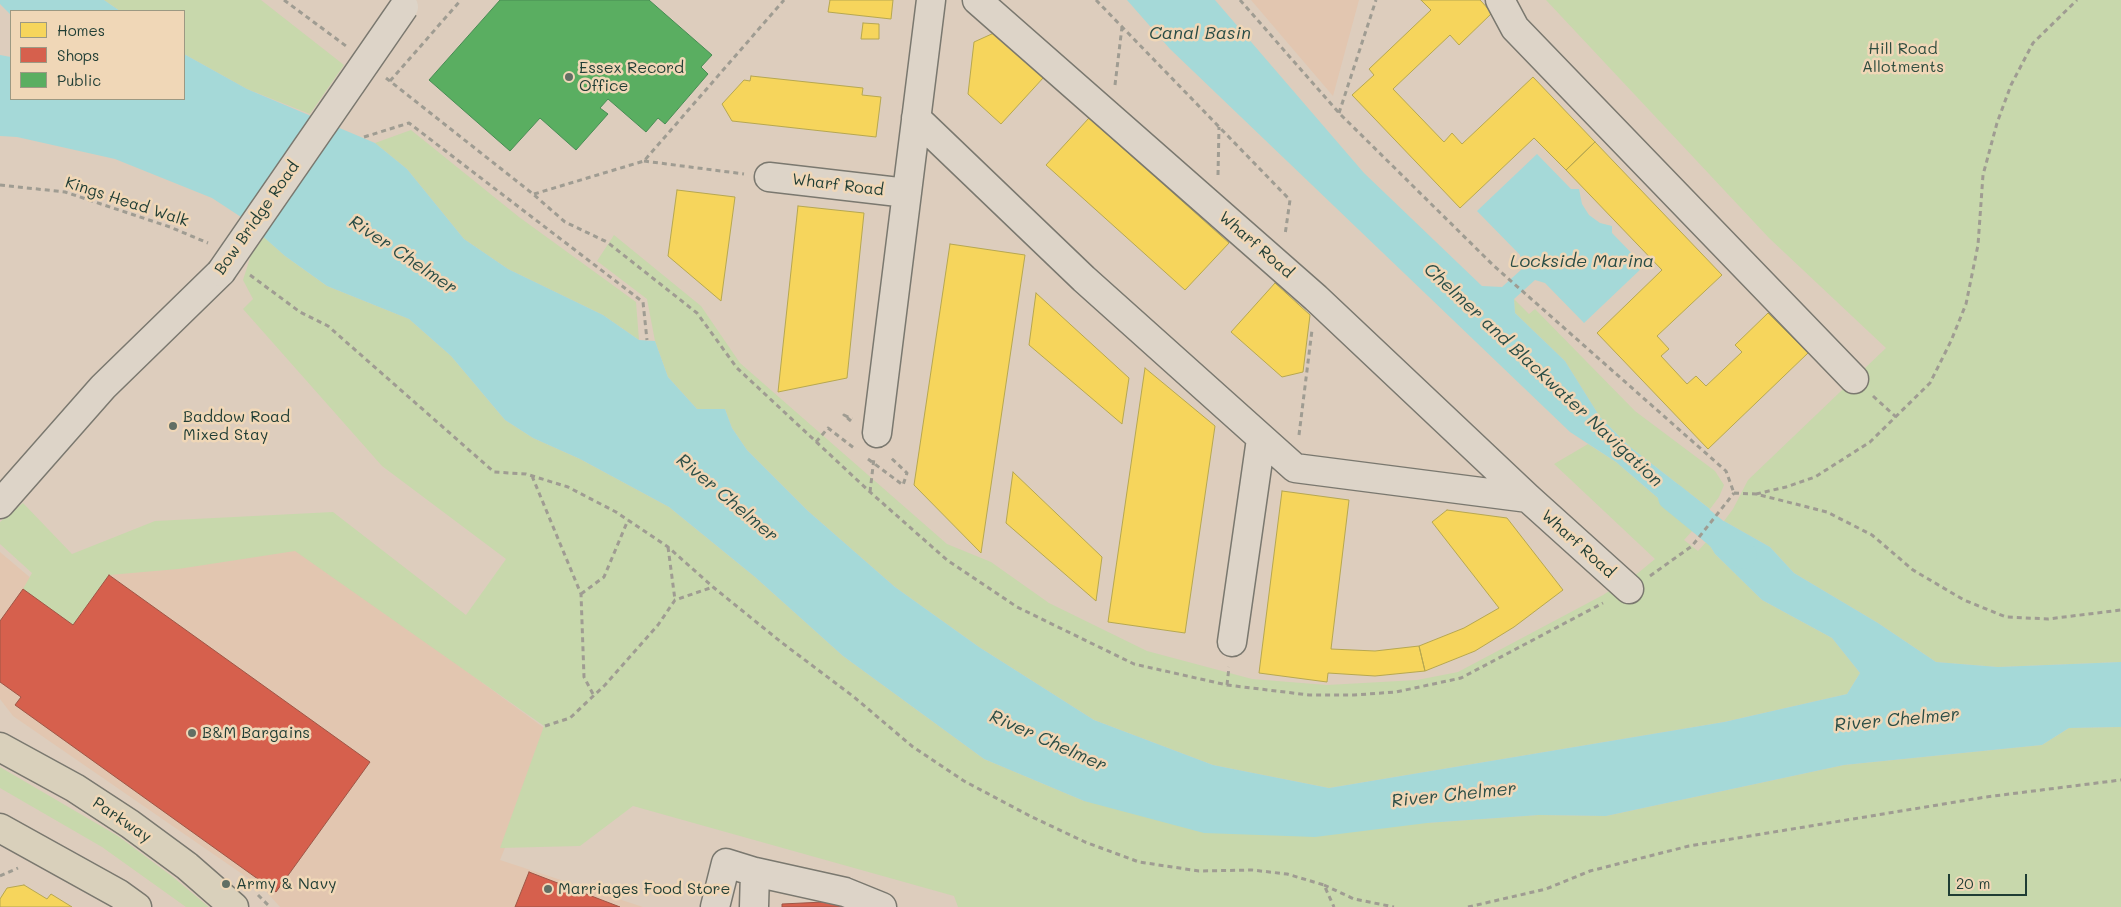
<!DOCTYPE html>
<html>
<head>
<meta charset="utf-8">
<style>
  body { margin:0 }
  #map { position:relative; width:2121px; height:907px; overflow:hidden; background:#ddcdbd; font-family:Mali,sans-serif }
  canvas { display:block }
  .legend { position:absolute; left:10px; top:10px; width:175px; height:90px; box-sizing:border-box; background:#f0d7b7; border:1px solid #9c9983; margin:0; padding:6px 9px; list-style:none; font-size:15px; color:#1f3d34 }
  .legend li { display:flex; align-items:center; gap:10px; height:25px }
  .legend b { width:25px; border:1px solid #9c9983 }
  .scale { position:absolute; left:1948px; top:874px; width:79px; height:22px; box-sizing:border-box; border:2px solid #1f3d34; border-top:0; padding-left:6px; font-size:15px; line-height:18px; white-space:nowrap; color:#1f3d34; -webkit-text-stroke:4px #f0d7b7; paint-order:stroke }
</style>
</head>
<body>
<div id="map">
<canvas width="2121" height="907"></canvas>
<ul class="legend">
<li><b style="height:14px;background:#f6d55c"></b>Homes</li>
<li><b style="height:14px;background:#d6604d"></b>Shops</li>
<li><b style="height:14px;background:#5aae61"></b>Public</li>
</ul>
<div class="scale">20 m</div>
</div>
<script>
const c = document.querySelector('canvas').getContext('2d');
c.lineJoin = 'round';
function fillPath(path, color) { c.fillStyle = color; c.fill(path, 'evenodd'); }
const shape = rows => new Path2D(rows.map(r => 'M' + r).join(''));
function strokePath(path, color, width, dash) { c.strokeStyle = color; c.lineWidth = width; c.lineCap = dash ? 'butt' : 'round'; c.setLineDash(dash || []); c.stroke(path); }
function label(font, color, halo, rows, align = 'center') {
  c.font = font + ' Mali,sans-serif'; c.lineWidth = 5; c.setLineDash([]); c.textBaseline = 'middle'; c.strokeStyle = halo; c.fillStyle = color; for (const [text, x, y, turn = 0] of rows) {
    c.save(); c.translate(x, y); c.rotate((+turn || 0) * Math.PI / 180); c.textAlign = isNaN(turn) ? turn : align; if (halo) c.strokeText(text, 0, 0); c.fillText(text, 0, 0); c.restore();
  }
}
const built = shape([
  [1251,0,1359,0,1333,96],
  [295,545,551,733,500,860,643,907,280,907,264,889,13,716,0,699,0,552,72,613,109,569]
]);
const green = shape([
  [104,0,261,0,344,65,310,114,247,89,184,54,184,11,120,11],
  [1546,0,2121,0,2121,662,1998,667,1936,662,1878,623,1794,573,1770,547,1724,521,1733,509,1748,480,1886,348,1769,238],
  [411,130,519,217,636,302,639,340,603,315,508,269,464,239,407,169,375,143],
  [614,235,701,306,740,363,947,544,991,562,1049,603,1147,651,1252,679,1327,685,1417,680,1458,672,1603,595,1638,573,1655,559,1554,464,1588,444,1616,462,1694,529,1684,540,1698,551,1707,541,1715,554,1762,600,1832,638,1860,673,1847,694,1724,722,1329,788,1213,765,1094,720,979,647,895,587,808,511,747,450,732,428,725,409,697,409,668,377,655,341,647,299,597,261],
  [264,237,285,256,327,286,409,319,451,356,505,420,533,438,580,459,669,507,755,577,843,656,984,759,1084,801,1427,823,1539,815,1606,816,1844,765,2042,745,2069,728,2121,727,2121,907,958,907,954,896,633,806,580,846,500,848,544,726,295,551,178,569,109,575,73,625,23,589,32,573,0,544,0,522,23,503,72,554,155,521,333,512,466,615,506,559,382,466,243,309,253,299,243,280,251,255],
  [1514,299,1529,314,1535,309,1635,411,1715,471,1724,485,1719,497,1710,509,1629,446,1600,417,1565,361,1515,313],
  [0,767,118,836,173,877,209,907,186,907,102,847,0,788]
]);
const water = shape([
  [0,0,104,0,120,11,11,11,11,15,0,4],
  [1127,0,1215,0,1364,173,1482,286,1502,287,1523,268,1520,255,1477,211,1537,154,1571,189,1579,189,1582,204,1589,215,1600,223,1612,226,1612,233,1644,266,1584,323,1545,283,1535,280,1514,299,1515,313,1565,361,1600,417,1629,446,1710,509,1694,529,1616,462,1570,432,1170,49],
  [184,54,247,89,375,143,407,169,464,239,508,269,603,315,639,340,655,341,668,377,697,409,725,409,732,428,747,450,808,511,895,587,979,647,1094,720,1213,765,1329,788,1724,722,1847,694,1860,673,1832,638,1762,600,1715,554,1707,541,1724,521,1770,547,1794,573,1878,623,1936,662,1998,667,2121,662,2121,727,2069,728,2042,745,1844,765,1606,816,1539,815,1427,823,1315,837,1204,833,1084,801,984,759,843,656,755,577,669,507,580,459,533,438,505,420,451,356,409,319,327,286,285,256,241,217,212,198,115,159,17,137,0,136,0,55,11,57,11,99,184,99]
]);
const homes = shape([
  [830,0,893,0,891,19,828,12,830,0],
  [1421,0,1480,0,1492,13,1459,45,1450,35,1393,89,1444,142,1452,133,1462,144,1533,77,1595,142,1566,170,1534,138,1460,208,1352,95,1374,75,1369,69,1431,10,1421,0],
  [863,23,879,24,879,39,861,39,863,23],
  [994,33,1044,77,1001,124,968,94,974,42,994,33],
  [751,76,863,88,862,95,881,97,876,137,732,121,722,104,744,80,750,81,751,76],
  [1089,118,1229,243,1185,290,1046,165,1089,118],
  [1595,142,1722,275,1657,336,1669,349,1661,356,1687,384,1696,376,1706,386,1742,352,1735,345,1768,313,1808,353,1708,449,1597,333,1662,270,1566,170,1595,142],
  [677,190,735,197,721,301,668,256,677,190],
  [798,206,864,213,847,378,778,392,798,206],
  [950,244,1025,255,981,553,914,485,950,244],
  [1275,283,1310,315,1303,372,1282,377,1231,332,1275,283],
  [1036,293,1129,378,1122,424,1029,345,1036,293],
  [1145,368,1215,426,1185,633,1108,622,1145,368],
  [1013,472,1102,557,1096,601,1006,523,1013,472],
  [1282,491,1349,500,1331,649,1375,651,1419,646,1425,671,1375,676,1328,673,1327,682,1259,673,1282,491],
  [1447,510,1507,518,1563,590,1514,627,1475,651,1425,671,1419,646,1464,628,1499,608,1432,522,1447,510],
  [24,885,47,899,51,894,72,907,0,907,0,899,7,888,24,885]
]);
const shops = shape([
  [109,575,370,762,276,892,15,705,21,697,0,682,0,621,23,589,73,625,109,575],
  [529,872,620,907,515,907,529,872],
  [845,901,845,907,782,907,782,904,845,901]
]);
const public = shape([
  [500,0,649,0,712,55,701,67,708,74,665,124,658,118,646,132,608,99,600,108,608,114,576,150,540,118,510,151,429,80,500,0]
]);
const canal = shape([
  [1672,497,1743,555]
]);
const path = shape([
  [284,0,346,46],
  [1096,0,1290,200,1285,235],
  [1240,0,1339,113,1494,266,1726,471,1734,493],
  [386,78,533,194,565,222,607,242,697,313,737,368,870,492,947,560,1017,607,1134,664,1227,685,1309,695,1354,695,1396,692,1461,678,1603,603],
  [390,81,461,0],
  [1115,85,1122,27],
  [1339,113,1376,0],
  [364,137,409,123,643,302,647,340],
  [644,161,744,174],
  [1218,175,1219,127],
  [0,185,65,192,170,227,208,243],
  [534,194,644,161,784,0],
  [250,275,300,312,328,326,494,472,526,474,568,487,616,512,668,547,713,587,781,642,854,697,913,747,964,781,1030,816,1085,842,1139,862,1199,871,1252,870,1287,874,1324,885,1334,907],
  [1873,396,1896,417],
  [851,421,844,415,852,419],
  [1299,435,1312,330],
  [816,442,828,428,854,448],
  [868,459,903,485,907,473,889,456],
  [532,476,581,594,584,677,594,696],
  [870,492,874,458],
  [1734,493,1756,494,1827,512,1872,535,1913,570,1964,600,2006,617,2048,619,2121,610],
  [1756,494,1786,487,1815,477,1870,442,1930,383,1951,341,1966,304,1978,245,1983,175,1997,123,2011,85,2033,43,2077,0],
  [668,547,675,600],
  [1650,576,1692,546,1734,493],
  [581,594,604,577,628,520],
  [1227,685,1229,667],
  [545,726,570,718,605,685,658,625,675,600,713,587],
  [0,876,18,868],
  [1324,885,1354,899,1394,907],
  [258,895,270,907],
  [1468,907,1546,889,1590,871,1689,846,1986,797,2121,780]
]);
const minor = shape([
  [977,0,1316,298,1528,498,1629,589],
  [1500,0,1515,28,1854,379],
  [916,118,1084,279,1295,468,1528,498],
  [769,177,907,193],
  [877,433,931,0],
  [0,504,103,387,221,272],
  [1232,642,1261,439],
  [755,872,845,892,882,907],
  [715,907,726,863,755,872,754,907]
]);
const major = shape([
  [0,747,75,788,130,824,187,866,234,907],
  [0,828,119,894,137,907]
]);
const minorBridge = shape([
  [221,272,404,7]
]);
const markers = [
  [569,77,5,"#626f64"],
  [173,426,5,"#626f64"],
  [192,733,5,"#626f64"],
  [226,884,5,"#626f64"],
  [548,889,5,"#626f64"]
];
const parkNames = [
  ["Hill Road",1903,49],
  ["Allotments",1903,67]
];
const poiNames = [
  ["Essex Record",579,68],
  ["Office",579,86],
  ["Baddow Road",183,417],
  ["Mixed Stay",183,435],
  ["B&M Bargains",202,733],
  ["Army & Navy",236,884],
  ["Marriages Food Store",558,889]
];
const streetNames = [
  ["Wharf Road",838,185,7],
  ["Kings Head Walk",127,202,18],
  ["Bow Bridge Road",257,218,-55],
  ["Wharf Road",1256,245,41],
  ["Wharf Road",1578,544,42],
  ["Parkway",122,820,34]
];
const waterNames = [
  ["Canal Basin",1200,33],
  ["River Chelmer",403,255,34],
  ["Lockside Marina",1582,261],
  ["Chelmer and Blackwater Navigation",1543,375,43],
  ["River Chelmer",727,498,40],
  ["River Chelmer",1897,720,-5],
  ["River Chelmer",1048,741,24],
  ["River Chelmer",1454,795,-6]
];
fillPath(built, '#e2c6b0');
fillPath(green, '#c8d8ac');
fillPath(water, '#a5d9d8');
fillPath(homes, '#f6d55c');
strokePath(homes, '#b6a750', 1);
fillPath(shops, '#d6604d');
strokePath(shops, '#9f5646', 1);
fillPath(public, '#5aae61');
strokePath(public, '#488c54', 1);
strokePath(canal, '#a5d9d8', 28);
strokePath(minor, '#7a786f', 31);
strokePath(major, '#7a786f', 31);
strokePath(path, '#9f9c92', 3, [5, 4]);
strokePath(minor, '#ddd4c8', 28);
strokePath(major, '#d9d0bb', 28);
strokePath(minorBridge, '#7a786f', 31, []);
strokePath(minorBridge, '#ddd4c8', 28);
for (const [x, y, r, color] of markers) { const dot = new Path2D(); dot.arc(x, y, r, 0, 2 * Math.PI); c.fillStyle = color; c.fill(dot); strokePath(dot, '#f0d7b7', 2); }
label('16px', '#2e4d3f', '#f0d7b7', parkNames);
label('16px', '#1f3d34', '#f0d7b7', poiNames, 'left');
label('16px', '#1f3d34', '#f0d7b7', streetNames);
label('italic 18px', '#2a4d46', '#f0d7b7', waterNames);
</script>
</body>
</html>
